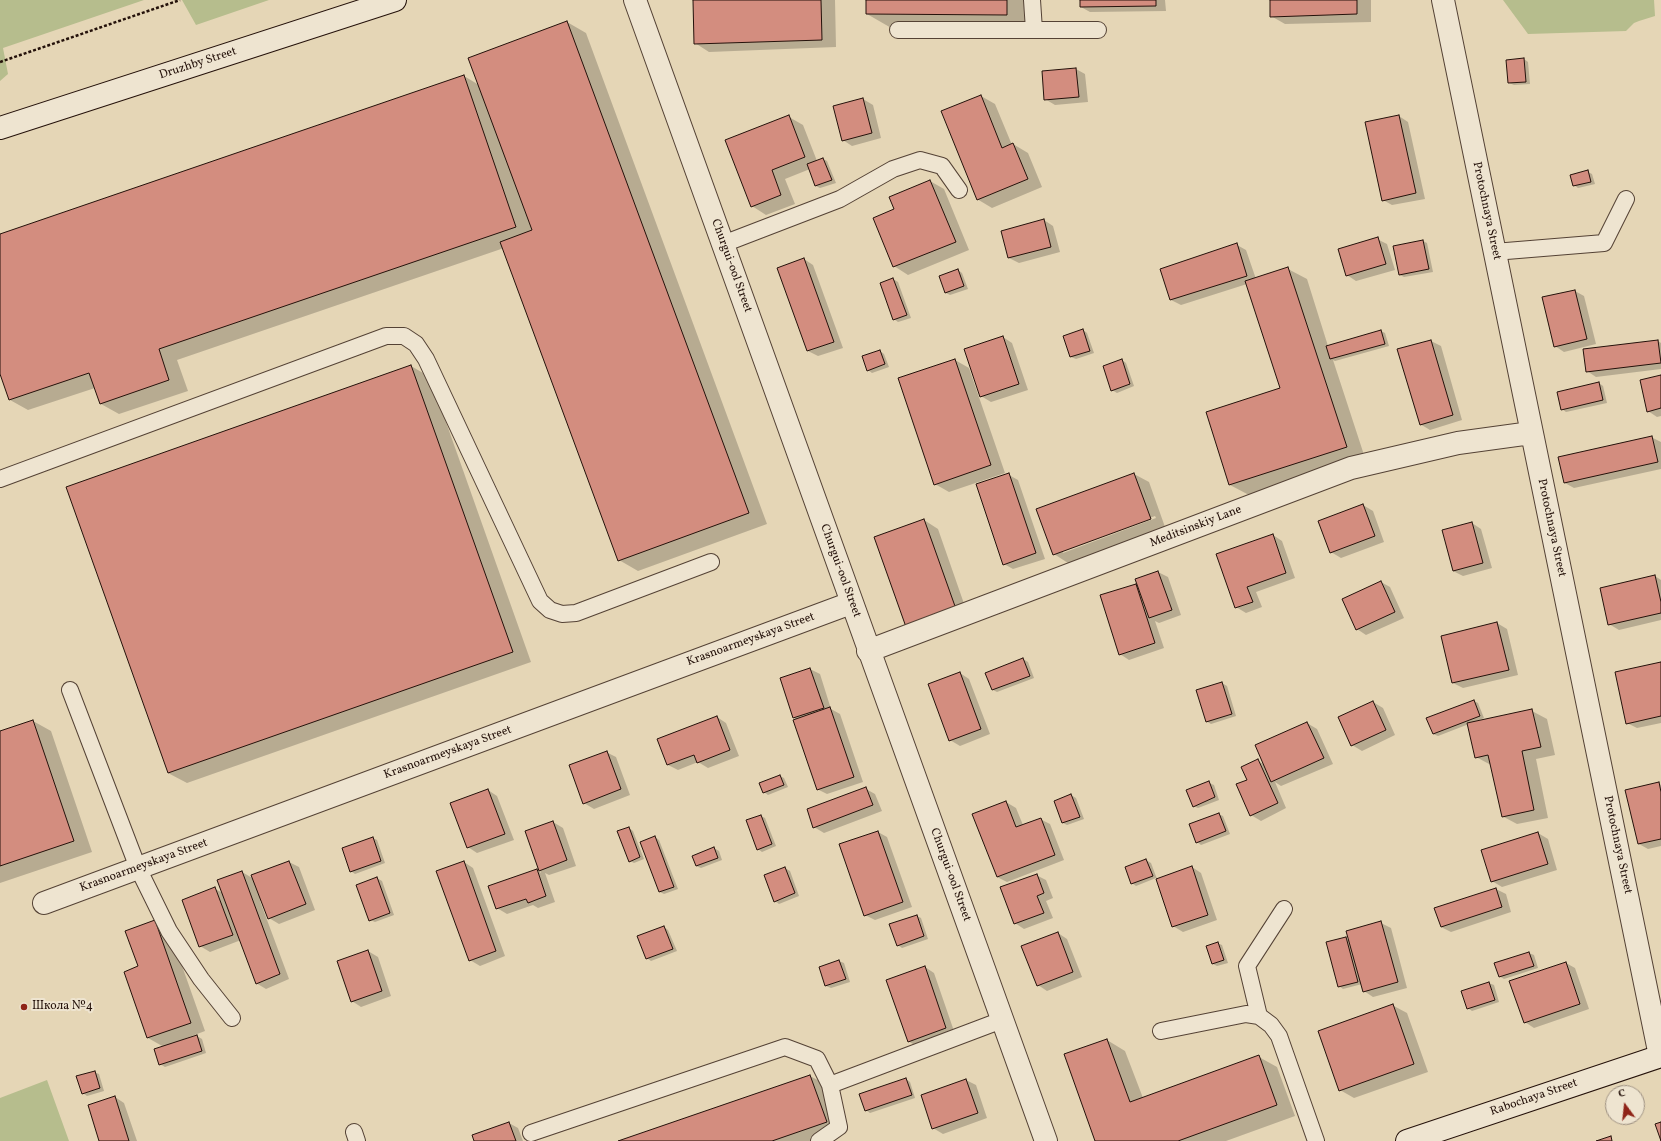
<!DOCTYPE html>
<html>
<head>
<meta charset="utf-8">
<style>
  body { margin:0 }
  #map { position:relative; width:1661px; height:1141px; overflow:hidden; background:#e5d6b6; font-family:Vollkorn,serif }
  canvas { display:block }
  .north { position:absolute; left:1605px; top:1085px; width:40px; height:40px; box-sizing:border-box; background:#eee4d0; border:1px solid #9d9081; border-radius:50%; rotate:345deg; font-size:11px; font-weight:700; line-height:16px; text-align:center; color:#24110a }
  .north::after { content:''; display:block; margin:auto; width:14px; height:18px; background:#8f2418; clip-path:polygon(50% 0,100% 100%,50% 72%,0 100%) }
</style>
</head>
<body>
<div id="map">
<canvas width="1661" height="1141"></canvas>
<div class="north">С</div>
</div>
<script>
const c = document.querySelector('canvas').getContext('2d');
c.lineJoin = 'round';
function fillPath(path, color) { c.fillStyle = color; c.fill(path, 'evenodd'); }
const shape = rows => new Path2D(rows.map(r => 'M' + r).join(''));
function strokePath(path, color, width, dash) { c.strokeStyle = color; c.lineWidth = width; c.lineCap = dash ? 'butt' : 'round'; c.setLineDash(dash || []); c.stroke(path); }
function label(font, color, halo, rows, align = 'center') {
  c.font = font + ' Vollkorn,serif'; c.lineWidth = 4; c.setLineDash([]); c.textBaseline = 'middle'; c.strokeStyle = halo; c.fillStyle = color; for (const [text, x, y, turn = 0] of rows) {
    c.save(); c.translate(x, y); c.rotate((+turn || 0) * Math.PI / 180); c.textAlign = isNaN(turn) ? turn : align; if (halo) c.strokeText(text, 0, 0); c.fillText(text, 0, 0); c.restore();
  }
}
const green = shape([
  [0,0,144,0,3,48,8,74,0,81],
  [182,0,269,0,196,25],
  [1503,0,1654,0,1655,16,1639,21,1634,23,1626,31,1528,34],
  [47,1080,69,1141,0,1141,0,1098]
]);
const shadow = shape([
  [694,0,835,0,836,47,709,52,695,43],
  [867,0,1033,0,1032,29,893,29,867,14],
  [1081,0,1165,0,1166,11,1090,12,1081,7],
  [1271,0,1371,0,1371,22,1285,24,1271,16],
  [567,22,586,33,767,524,638,571,619,560,504,248,177,360,188,391,119,414,101,404,95,388,28,410,10,400,0,371,0,235,464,76,479,85,469,58],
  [1524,59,1528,62,1530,84,1514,85,1509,83],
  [1076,69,1085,74,1088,102,1055,105,1045,99],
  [981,96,995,104,1012,145,1013,144,1028,153,1042,187,992,208,977,199],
  [863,99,873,105,881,138,852,146,843,140],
  [1399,116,1408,122,1425,199,1392,205,1383,200],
  [789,117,803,125,817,161,823,159,827,161,836,183,820,188,816,186,810,169,785,179,795,204,766,215,752,206],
  [1588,172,1592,174,1595,184,1578,188,1574,185],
  [930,181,944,189,969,250,908,275,894,266,896,210],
  [1044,220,1053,226,1060,252,1019,263,1009,258,1002,231],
  [1377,239,1387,244,1395,270,1356,281,1347,275],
  [1423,241,1427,243,1433,272,1404,277,1400,275],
  [1237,245,1246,250,1256,279,1288,269,1307,279,1328,346,1381,331,1385,333,1389,346,1335,361,1333,360,1365,458,1249,495,1230,485,1207,413,1281,388,1247,284,1181,305,1171,300,1161,269],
  [804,259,813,265,843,348,818,356,808,351,779,269],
  [958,270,962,273,968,289,950,295,946,293,940,276],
  [893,279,898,282,911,318,898,322,894,319],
  [1575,291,1584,296,1596,344,1564,352,1555,346],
  [1083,330,1087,333,1094,353,1076,359,1071,357,1064,336],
  [1003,337,1012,343,1028,390,991,402,981,396],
  [1431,341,1441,346,1462,420,1430,430,1420,424,1399,350],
  [1658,341,1661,343,1661,369,1596,377,1587,371],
  [880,351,884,354,889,367,872,373,868,370],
  [955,360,969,368,1005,473,949,492,935,484],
  [1122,360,1126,363,1134,386,1117,393,1112,390],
  [411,366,430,377,531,662,187,783,168,773],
  [1661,376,1661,416,1657,417,1648,411],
  [1599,383,1603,386,1607,403,1566,412,1562,409],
  [1651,437,1661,442,1661,469,1574,488,1565,483],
  [1134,474,1149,482,1165,527,1068,563,1054,554],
  [1155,516,1156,518,1063,553,1063,551],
  [1009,475,1018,480,1045,559,1013,569,1004,564],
  [1363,505,1373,511,1384,542,1341,558,1331,552],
  [924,520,938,529,969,618,921,634],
  [1472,523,1481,529,1492,568,1463,576,1453,571],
  [1273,535,1282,541,1295,578,1256,592,1262,607,1246,613,1236,607],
  [1158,572,1168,577,1181,615,1159,623,1155,621,1164,648,1129,660,1120,654,1136,585,1139,587],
  [1655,576,1661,580,1661,620,1619,630,1609,624],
  [1381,582,1390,587,1404,618,1366,635,1357,629],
  [1497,623,1507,629,1518,675,1463,688,1453,683],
  [1023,659,1028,662,1034,678,997,692,993,690],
  [1661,663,1661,723,1637,728,1627,723],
  [810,669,820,674,831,709,840,714,863,782,827,794,817,789,797,720,794,718,781,678],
  [960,673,969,679,990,734,960,746,950,740],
  [1222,683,1227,686,1236,716,1211,724,1206,721],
  [1474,701,1478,703,1484,718,1477,721,1532,711,1547,719,1555,755,1536,759,1548,818,1517,824,1502,816,1491,765,1476,757,1469,724,1438,736,1433,734],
  [1373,702,1383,708,1395,735,1362,751,1352,745],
  [717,717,726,723,739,756,708,768,698,762,678,770,668,765],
  [33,721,51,731,92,852,0,883,0,732],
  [1307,723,1317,729,1333,764,1281,786,1275,782,1286,808,1261,821,1251,815,1248,780,1258,761,1265,765],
  [606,752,616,757,630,795,594,809,584,803],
  [780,776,784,778,788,787,768,795,764,792],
  [1209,783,1214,785,1219,800,1198,808,1193,806],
  [1659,783,1661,785,1661,846,1648,849,1639,844],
  [866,789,875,794,882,811,824,833,814,827],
  [488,790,497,796,514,840,477,853,468,847],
  [1071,795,1076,798,1084,819,1067,825,1063,823,1055,802],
  [1006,802,1016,808,1023,825,1040,819,1050,824,1064,860,1007,882,997,877],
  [1218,814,1223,816,1230,834,1201,845,1197,842],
  [761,816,765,818,776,846,762,852,758,849],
  [553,822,563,828,576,866,549,875,545,873,555,902,538,908,533,905,507,914,497,908,537,870,541,873,526,832],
  [629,828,633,831,644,859,634,863,630,861],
  [878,832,887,837,912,907,875,920,865,915],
  [1538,833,1548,839,1557,870,1502,887,1492,881],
  [655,837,659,840,678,889,664,894,660,892],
  [373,838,377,840,385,863,355,874,351,871],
  [714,848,719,851,722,860,701,868,696,866],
  [1146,860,1151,863,1157,879,1192,867,1201,873,1217,920,1183,932,1173,926,1156,878,1136,886,1132,883],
  [289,862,299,867,315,910,279,924,269,918,262,900,260,901,289,979,266,989,256,983,241,940,210,952,200,946,215,889,223,893,242,872,254,879],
  [464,862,473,868,505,956,480,966,470,960],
  [785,868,790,871,799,896,779,904,775,901],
  [1036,875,1046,880,1053,898,1046,901,1053,918,1024,929,1015,923],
  [377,878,382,881,394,915,375,922,370,920],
  [1496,889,1506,894,1511,912,1451,932,1441,927],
  [917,916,921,918,928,939,902,948,898,945],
  [155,921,169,929,205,1031,184,1039,184,1040,197,1036,202,1039,206,1053,165,1067,160,1064,164,1047,148,1038,125,972,139,967],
  [1381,923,1391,928,1407,988,1373,997,1364,991,1362,984,1343,989,1339,986,1345,938,1350,940],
  [664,927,668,930,677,951,651,961,647,958],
  [1058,933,1067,939,1082,977,1047,991,1038,985],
  [1217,943,1222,945,1228,963,1217,966,1213,964],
  [368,951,378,957,391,996,361,1007,352,1001],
  [1529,953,1534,955,1538,968,1504,979,1499,976],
  [839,961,844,963,850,982,831,988,826,986,820,968],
  [1566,963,1575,968,1589,1009,1534,1028,1525,1022],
  [925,967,934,973,955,1034,918,1047,908,1041],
  [1489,983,1494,985,1499,1002,1472,1011,1468,1008,1462,991],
  [1392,1005,1407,1013,1428,1072,1354,1098,1340,1090],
  [1107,1040,1125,1051,1143,1098,1259,1057,1277,1067,1295,1116,1226,1141,1096,1141],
  [94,1072,99,1074,104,1091,87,1096,83,1093],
  [810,1076,829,1086,845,1133,820,1141,621,1141],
  [906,1079,910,1082,915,1098,870,1113,866,1110],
  [966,1080,976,1085,987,1118,943,1134,933,1128],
  [115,1097,124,1103,137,1141,100,1141],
  [509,1123,518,1128,523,1141,475,1141]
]);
const building = shape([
  [693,0,821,0,822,40,694,44,693,0],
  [866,0,1007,0,1007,15,866,14,866,0],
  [1080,0,1156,0,1156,6,1080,7,1080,0],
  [1270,0,1357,0,1357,14,1270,17,1270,0],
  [567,21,749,513,618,561,500,242,532,230,468,58,567,21],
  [1524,58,1526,82,1508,83,1506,60,1524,58],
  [1076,68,1079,97,1044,100,1042,71,1076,68],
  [464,75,516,227,159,349,169,380,100,404,89,373,9,400,0,374,0,234,464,75],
  [981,95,1002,148,1013,143,1028,179,977,200,941,111,981,95],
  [863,98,872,133,842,141,833,106,863,98],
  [789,115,805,157,772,170,781,195,751,207,725,140,789,115],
  [1399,115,1416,193,1382,201,1365,122,1399,115],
  [823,158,832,180,815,186,807,164,823,158],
  [1588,170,1591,182,1573,186,1570,175,1588,170],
  [930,180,956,242,893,267,873,218,894,209,889,197,930,180],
  [1044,219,1051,247,1008,258,1001,231,1044,219],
  [1378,237,1386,264,1346,276,1338,249,1378,237],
  [1423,240,1429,269,1399,275,1393,246,1423,240],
  [1237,243,1247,276,1170,300,1160,269,1237,243],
  [804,258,834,342,807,351,777,268,804,258],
  [1288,267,1347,447,1229,485,1206,412,1280,388,1245,281,1288,267],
  [958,269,964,286,945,293,939,276,958,269],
  [893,278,907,315,893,320,880,283,893,278],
  [1575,290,1587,339,1554,347,1542,297,1575,290],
  [1083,329,1090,351,1070,357,1063,336,1083,329],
  [1381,330,1385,344,1330,359,1326,346,1381,330],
  [1003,336,1019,384,980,397,964,349,1003,336],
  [1431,340,1453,415,1420,425,1397,349,1431,340],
  [1658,340,1661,363,1586,372,1583,349,1658,340],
  [880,350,885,364,867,371,862,356,880,350],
  [955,359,991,465,934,485,898,378,955,359],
  [1122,359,1130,384,1111,391,1103,366,1122,359],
  [411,365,513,652,168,773,66,487,411,365],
  [1661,375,1661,408,1647,412,1640,380,1661,375],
  [1599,382,1603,400,1561,410,1557,392,1599,382],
  [1652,436,1658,462,1564,483,1558,457,1652,436],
  [1009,473,1036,553,1003,565,976,484,1009,473],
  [1134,473,1151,519,1053,555,1036,509,1134,473],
  [1363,504,1375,536,1330,553,1318,521,1363,504],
  [924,519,956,609,906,627,874,537,924,519],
  [1472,522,1483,563,1453,571,1442,530,1472,522],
  [1273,534,1286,573,1247,587,1253,602,1235,608,1216,554,1273,534],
  [1158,571,1172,610,1149,618,1135,579,1158,571],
  [1655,575,1661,602,1661,613,1608,625,1600,588,1655,575],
  [1381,581,1395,612,1356,630,1342,599,1381,581],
  [1136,584,1155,643,1119,655,1100,595,1136,584],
  [1497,622,1509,670,1452,683,1441,636,1497,622],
  [1023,658,1030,676,992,690,985,673,1023,658],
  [1661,662,1661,716,1626,724,1615,672,1661,662],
  [810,668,824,708,793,718,780,678,810,668],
  [960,672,981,729,949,741,928,684,960,672],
  [1222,682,1232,714,1206,722,1196,690,1222,682],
  [1474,700,1480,716,1433,734,1426,718,1474,700],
  [1373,701,1386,730,1351,746,1338,717,1373,701],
  [830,707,854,777,817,790,793,720,830,707],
  [1532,709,1541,747,1522,751,1534,810,1502,817,1488,755,1475,758,1467,723,1532,709],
  [717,716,730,750,697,763,694,755,667,765,657,739,717,716],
  [33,720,74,841,0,866,0,731,33,720],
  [1307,722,1324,758,1271,782,1255,745,1307,722],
  [607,751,621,789,583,804,569,765,607,751],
  [1258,759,1278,803,1250,816,1236,784,1247,780,1241,767,1258,759],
  [780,775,784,785,763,793,759,783,780,775],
  [1209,781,1215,797,1193,807,1186,790,1209,781],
  [1659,782,1661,792,1661,839,1638,844,1625,790,1659,782],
  [866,787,873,805,813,828,807,809,866,787],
  [488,789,505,834,467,848,450,803,488,789],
  [1071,794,1080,817,1062,823,1054,801,1071,794],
  [1006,801,1016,827,1041,818,1055,855,997,877,972,814,1006,801],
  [1219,813,1226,831,1196,843,1189,824,1219,813],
  [761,815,772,844,757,850,746,820,761,815],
  [553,821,567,860,539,871,525,831,553,821],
  [629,827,640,857,629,862,617,831,629,827],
  [878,831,903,902,864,916,839,844,878,831],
  [1538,832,1548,864,1491,882,1481,850,1538,832],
  [655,836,674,887,659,892,640,842,655,836],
  [373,837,381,861,350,872,342,848,373,837],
  [714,847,718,858,696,866,692,856,714,847],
  [1146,859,1153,876,1131,884,1125,867,1146,859],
  [289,861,306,904,268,919,251,875,289,861],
  [464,861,496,951,469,961,436,871,464,861],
  [1192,866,1208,915,1172,927,1156,879,1192,866],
  [785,867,795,893,774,902,764,875,785,867],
  [537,869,546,896,528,903,526,899,496,909,488,886,537,869],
  [242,871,280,974,256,984,217,880,242,871],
  [1037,874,1044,893,1037,896,1044,913,1014,924,1000,887,1037,874],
  [377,877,390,913,369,921,356,885,377,877],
  [215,887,233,935,199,947,182,900,215,887],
  [1496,888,1502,907,1441,927,1434,908,1496,888],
  [917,915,924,936,897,946,889,924,917,915],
  [155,920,191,1023,147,1038,124,972,138,966,125,931,155,920],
  [1381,921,1398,982,1363,992,1346,931,1381,921],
  [664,926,673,949,646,959,637,936,664,926],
  [1058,932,1073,972,1037,986,1021,946,1058,932],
  [1346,937,1358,982,1338,987,1326,942,1346,937],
  [1218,942,1224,960,1212,964,1206,946,1218,942],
  [368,950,382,991,351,1002,337,961,368,950],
  [1529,952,1534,966,1499,977,1494,963,1529,952],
  [839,960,846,979,825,986,819,967,839,960],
  [1566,962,1580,1004,1524,1023,1509,981,1566,962],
  [925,966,946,1028,908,1042,886,980,925,966],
  [1489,982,1495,1000,1467,1009,1461,991,1489,982],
  [1393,1004,1414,1064,1339,1091,1318,1031,1393,1004],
  [197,1035,202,1051,159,1065,154,1049,197,1035],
  [1107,1039,1130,1102,1259,1055,1277,1105,1178,1141,1095,1141,1064,1054,1107,1039],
  [95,1071,100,1088,82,1094,76,1076,95,1071],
  [810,1075,827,1122,772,1141,618,1141,810,1075],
  [906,1078,912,1095,865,1111,859,1094,906,1078],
  [966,1079,978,1113,932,1129,921,1095,966,1079],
  [115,1096,129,1141,99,1141,88,1105,115,1096],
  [509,1122,516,1141,474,1141,472,1135,509,1122],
  [1661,1122,1661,1141,1655,1124,1661,1122],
  [1611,1136,1612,1141,1596,1141,1611,1136]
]);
const path = shape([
  [0,62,180,0]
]);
const lane = shape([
  [1032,0,1034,30],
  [898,30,1098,30],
  [723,244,840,199,893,169,920,160,942,166,959,190],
  [1494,252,1604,243,1626,199],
  [0,479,386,336,404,336,416,344,426,359,540,601,550,610,562,614,576,613,711,562],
  [70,690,138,868,169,931,201,979,232,1018],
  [1259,1016,1247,966,1284,909],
  [1161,1031,1246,1014,1259,1016,1271,1025,1279,1036,1316,1141],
  [354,1132,357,1141],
  [531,1133,785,1047,817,1059,830,1085,1002,1020],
  [819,1141,839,1127,830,1085]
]);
const street = shape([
  [635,0,1046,1141],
  [1443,0,1660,1056],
  [868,651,1351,468,1458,443,1531,433],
  [44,903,851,603]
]);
const secondary = shape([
  [0,128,395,0],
  [1407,1141,1661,1056]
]);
const markers = [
  [24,1007,4,"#8f2418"]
];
const streetNames = [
  ["Druzhby Street",198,64,-18],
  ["Protochnaya Street",1486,211,78],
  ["Churgui-ool Street",731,266,70],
  ["Meditsinskiy Lane",1196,527,-21],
  ["Protochnaya Street",1551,528,78],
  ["Churgui-ool Street",840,571,70],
  ["Krasnoarmeyskaya Street",751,640,-20],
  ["Krasnoarmeyskaya Street",448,753,-20],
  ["Protochnaya Street",1617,845,78],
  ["Krasnoarmeyskaya Street",144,866,-20],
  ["Churgui-ool Street",950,875,70],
  ["Rabochaya Street",1534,1098,-19]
];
const poiNames = [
  ["Школа №4",32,1007]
];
fillPath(green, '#b6bd8d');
fillPath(shadow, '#0003');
fillPath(building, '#d38d7f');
strokePath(building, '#24110a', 1);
strokePath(lane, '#544235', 18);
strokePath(street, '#544235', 24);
strokePath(secondary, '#24110a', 24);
strokePath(path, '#24110a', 2.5, [3, 2]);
strokePath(lane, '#eee4d0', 16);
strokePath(street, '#eee4d0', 22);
strokePath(secondary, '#eee4d0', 22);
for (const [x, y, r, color] of markers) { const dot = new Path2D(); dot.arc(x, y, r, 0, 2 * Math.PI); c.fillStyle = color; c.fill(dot); strokePath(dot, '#eee4d0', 1.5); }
label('12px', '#24110a', '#eee4d0', streetNames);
label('12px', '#24110a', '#eee4d0', poiNames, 'left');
</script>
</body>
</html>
